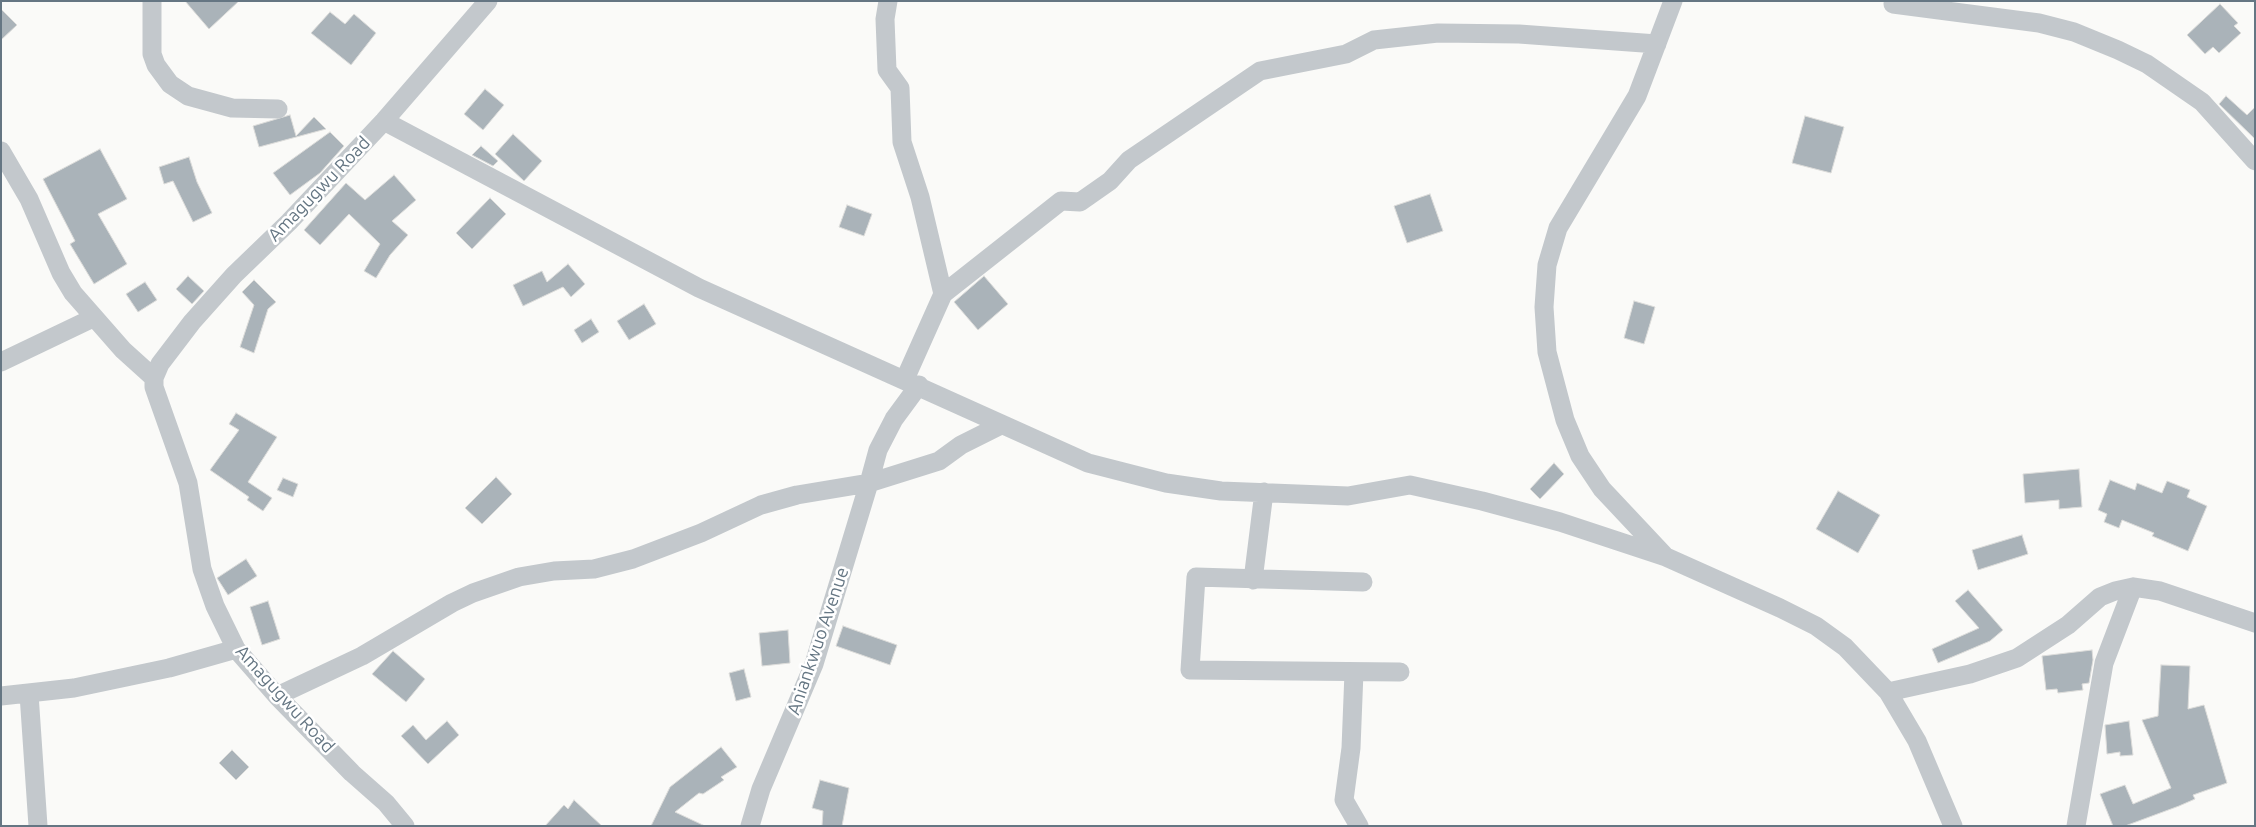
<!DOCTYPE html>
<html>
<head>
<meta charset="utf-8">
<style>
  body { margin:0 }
  #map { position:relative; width:2256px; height:827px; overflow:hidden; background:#fafaf8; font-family:Ubuntu,sans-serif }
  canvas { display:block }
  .frame { position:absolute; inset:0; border:2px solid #657683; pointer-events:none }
</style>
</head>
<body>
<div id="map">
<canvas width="2256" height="827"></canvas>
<div class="frame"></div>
</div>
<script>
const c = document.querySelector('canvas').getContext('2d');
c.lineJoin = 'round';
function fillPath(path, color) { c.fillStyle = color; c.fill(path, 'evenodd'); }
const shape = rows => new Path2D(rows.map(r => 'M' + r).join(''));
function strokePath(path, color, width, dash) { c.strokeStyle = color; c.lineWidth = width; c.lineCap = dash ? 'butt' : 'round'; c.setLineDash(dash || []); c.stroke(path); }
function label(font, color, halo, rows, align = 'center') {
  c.font = font + ' Ubuntu,sans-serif'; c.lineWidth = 5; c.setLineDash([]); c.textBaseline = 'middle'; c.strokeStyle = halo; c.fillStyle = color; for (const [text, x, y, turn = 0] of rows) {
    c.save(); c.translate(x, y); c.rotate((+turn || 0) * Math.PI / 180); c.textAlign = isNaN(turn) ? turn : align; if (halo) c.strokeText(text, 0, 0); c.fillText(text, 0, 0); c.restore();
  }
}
const building = shape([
  [185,1,239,1,209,29,185,1],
  [2220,4,2238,23,2234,26,2241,33,2219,53,2213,47,2205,54,2187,35,2220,4],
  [1,9,17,25,1,40,1,9],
  [330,12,345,24,354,14,376,33,351,65,311,33,330,12],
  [485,89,504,105,483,130,464,114,485,89],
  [2226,96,2247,115,2255,107,2255,139,2219,104,2226,96],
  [290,115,296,136,314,117,326,129,259,147,253,126,290,115],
  [1805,116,1844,127,1831,173,1792,163,1805,116],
  [330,132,344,146,320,173,290,195,273,173,330,132],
  [513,134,542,161,524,181,495,154,513,134],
  [481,146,498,161,493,166,472,155,481,146],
  [100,149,127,199,98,214,127,264,94,284,70,244,75,241,43,179,100,149],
  [189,157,197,182,212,213,193,222,173,181,164,184,159,167,189,157],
  [394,175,416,200,392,221,408,235,390,255,376,278,364,271,380,244,349,214,320,245,304,230,346,183,365,200,394,175],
  [1430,194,1443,231,1407,243,1394,206,1430,194],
  [490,198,506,214,472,249,456,233,490,198],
  [847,205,872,214,864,236,839,227,847,205],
  [568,264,585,284,571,297,563,287,523,306,513,285,542,271,547,282,568,264],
  [188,276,204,291,192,304,176,289,188,276],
  [984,276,1008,304,978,330,954,302,984,276],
  [254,280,276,302,268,309,254,353,240,347,254,305,242,292,254,280],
  [145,282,157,300,138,312,126,294,145,282],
  [1634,301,1655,307,1644,344,1624,338,1634,301],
  [644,304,656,324,629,340,617,321,644,304],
  [591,319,599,332,582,343,574,330,591,319],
  [236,413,277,437,248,482,272,498,263,511,247,500,249,497,210,470,239,430,229,424,236,413],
  [1554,463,1564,474,1540,499,1530,489,1554,463],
  [2079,469,2082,507,2059,509,2059,500,2025,503,2023,474,2079,469],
  [496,477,512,494,482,524,465,508,496,477],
  [283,478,298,484,293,497,277,490,283,478],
  [2110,480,2135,490,2137,483,2162,493,2167,481,2190,490,2187,497,2207,506,2188,551,2152,536,2154,533,2122,520,2119,528,2104,522,2107,514,2098,510,2110,480],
  [1838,491,1880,515,1858,553,1816,529,1838,491],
  [2022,535,2028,554,1978,570,1972,550,2022,535],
  [246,559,257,576,228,595,217,578,246,559],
  [1968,590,2003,630,1990,641,1938,663,1932,649,1979,628,1955,601,1968,590],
  [268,601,280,639,262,645,250,607,268,601],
  [843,626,897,645,890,665,836,646,843,626],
  [788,630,790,663,762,666,759,633,788,630],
  [2092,650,2093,660,2089,683,2082,684,2083,690,2058,693,2057,689,2046,690,2042,656,2092,650],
  [393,651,425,679,406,702,372,674,393,651],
  [2161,665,2190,666,2188,709,2204,705,2227,783,2193,795,2195,799,2179,806,2125,826,2113,826,2100,794,2125,785,2133,804,2171,788,2142,720,2158,716,2161,665],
  [744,669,751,697,736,701,729,673,744,669],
  [447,721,459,735,428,764,401,736,413,725,426,740,447,721],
  [2129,721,2133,755,2120,756,2120,752,2107,754,2105,725,2129,721],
  [721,747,737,767,721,777,724,780,703,794,699,793,675,812,705,826,651,826,670,787,721,747],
  [232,750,249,767,236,780,219,763,232,750],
  [820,780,849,788,842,826,822,826,823,811,812,808,820,780],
  [574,800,602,826,545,826,564,805,568,809,574,800]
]);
const minor = shape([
  [152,1,152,54,156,65,170,84,188,96,232,108,278,109],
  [888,1,885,19,887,70,900,88,902,142,920,197,943,294,905,379],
  [1893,4,2039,23,2074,32,2118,50,2147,64,2202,102,2255,161],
  [384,121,699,288,1088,463,1166,483,1221,491,1348,496,1410,485,1482,501,1560,522,1666,557,1780,608,1816,626,1845,647,1888,692,1917,741,1953,826],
  [1,151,29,199,61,273,73,293,123,350,154,378],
  [943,294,1061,201,1080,202,1110,181,1129,160,1260,71,1346,54,1374,40,1438,33,1519,34,1657,44],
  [1,362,93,318],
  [1664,555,1602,489,1580,456,1565,420,1547,352,1544,307,1547,265,1558,228,1637,96,1673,1],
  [1253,580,1264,492],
  [1363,582,1196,577,1190,670,1400,672],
  [1354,672,1351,748,1344,800,1359,826],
  [1888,692,1970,674,2017,658,2068,625,2100,597,2115,591,2133,587,2160,591,2255,623],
  [29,694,38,826],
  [1,696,74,688,169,668,236,649],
  [277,696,362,656,452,603,473,593,519,577,554,571,594,569,633,559,701,533,761,505,797,495,869,483,878,450,894,419,919,385],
  [405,826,386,803,352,773,277,696,236,649,215,606,202,569,188,483,154,387,154,378,160,364,192,322,234,275,289,222,384,121,488,1],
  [750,826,761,789,814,664,869,483,939,461,961,445,1001,425],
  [2076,826,2104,663,2133,587]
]);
const streetNames = [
  ["Amagugwu Road",319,189,-46],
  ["Aniankwuo Avenue",818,641,-71],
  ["Amagugwu Road",285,699,48]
];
fillPath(building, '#aab3b9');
strokePath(building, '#dcdcda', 1);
strokePath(minor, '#c3c8cc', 19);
label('18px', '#657683', '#fff', streetNames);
</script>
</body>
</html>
